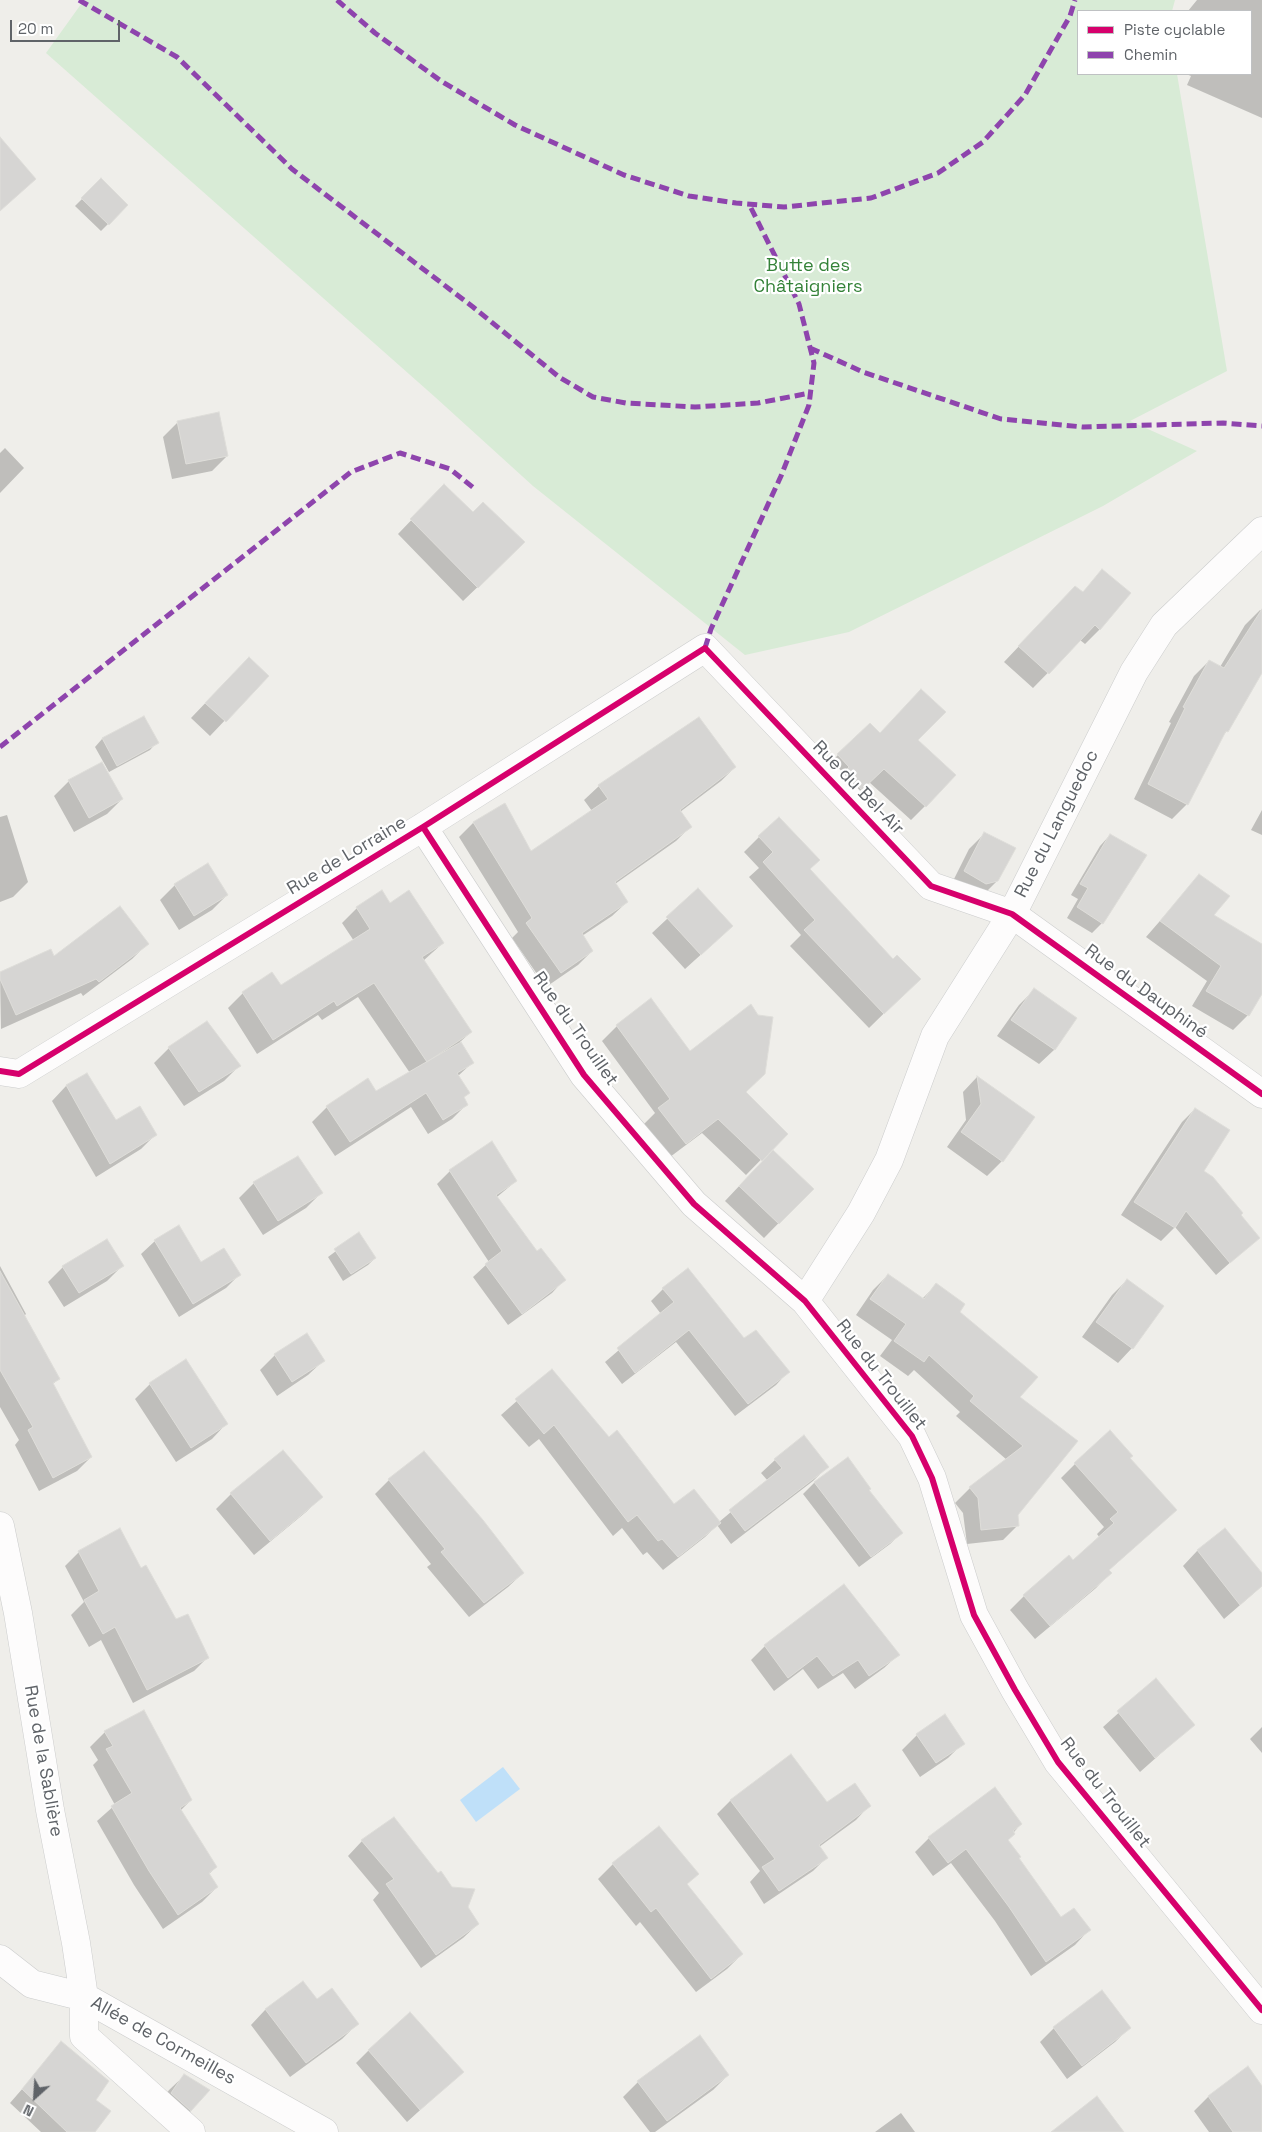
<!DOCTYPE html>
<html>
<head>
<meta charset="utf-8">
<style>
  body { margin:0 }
  #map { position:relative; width:1262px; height:2132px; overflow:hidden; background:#efeeea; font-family:"Space Grotesk",sans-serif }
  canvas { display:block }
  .legend { position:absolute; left:1077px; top:10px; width:175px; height:65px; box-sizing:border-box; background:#fff; border:1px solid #bfc1c3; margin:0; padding:6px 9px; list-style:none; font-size:15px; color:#5f6368 }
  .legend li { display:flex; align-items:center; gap:10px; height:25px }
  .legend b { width:25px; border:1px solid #bfc1c3 }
  .north { position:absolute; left:10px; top:2072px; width:50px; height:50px; -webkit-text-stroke:4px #fff; paint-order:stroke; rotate:206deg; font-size:14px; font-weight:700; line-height:20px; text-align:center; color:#5f6368 }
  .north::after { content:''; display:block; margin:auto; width:18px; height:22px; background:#5f6368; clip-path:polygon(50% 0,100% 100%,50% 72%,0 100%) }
  .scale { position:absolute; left:10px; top:20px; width:110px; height:22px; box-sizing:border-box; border:2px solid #5f6368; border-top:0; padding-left:6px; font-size:15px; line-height:18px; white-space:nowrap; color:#5f6368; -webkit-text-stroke:4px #fff; paint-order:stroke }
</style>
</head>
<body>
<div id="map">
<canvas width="1262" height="2132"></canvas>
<ul class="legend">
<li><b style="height:6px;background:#d6006c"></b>Piste cyclable</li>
<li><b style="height:6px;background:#8e44ad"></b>Chemin</li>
</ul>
<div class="north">N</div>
<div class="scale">20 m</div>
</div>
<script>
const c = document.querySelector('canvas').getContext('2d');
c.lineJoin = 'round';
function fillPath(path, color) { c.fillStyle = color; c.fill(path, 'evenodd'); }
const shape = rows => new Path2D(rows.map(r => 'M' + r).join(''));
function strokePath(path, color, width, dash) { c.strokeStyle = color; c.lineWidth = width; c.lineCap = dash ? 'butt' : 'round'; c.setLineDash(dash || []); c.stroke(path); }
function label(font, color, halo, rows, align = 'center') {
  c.font = font + ' "Space Grotesk",sans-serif'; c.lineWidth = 4.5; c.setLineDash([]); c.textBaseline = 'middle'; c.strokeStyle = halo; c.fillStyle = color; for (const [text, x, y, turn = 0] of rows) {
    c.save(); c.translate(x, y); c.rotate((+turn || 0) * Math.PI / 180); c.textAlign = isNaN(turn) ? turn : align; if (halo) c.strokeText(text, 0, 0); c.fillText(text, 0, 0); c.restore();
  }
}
const green = shape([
  [84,0,1175,0,1172,11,1078,11,1078,74,1177,74,1227,371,1130,421,1197,451,1103,506,849,632,745,655,533,486,435,397,46,53]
]);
const water = shape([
  [503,1767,520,1789,476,1822,460,1800]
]);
const shadow = shape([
  [1197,0,1262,0,1262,118,1187,85,1191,76,1186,74,1251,74,1251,11,1188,11],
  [101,180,127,205,101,231,75,206],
  [178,422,227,456,212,471,172,479,163,437],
  [5,448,24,468,0,493,0,453],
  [444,486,510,556,463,601,398,534],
  [1103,571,1100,629,1085,644,1080,640,1033,688,1004,662,1060,603,1082,593],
  [1260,610,1262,611,1262,671,1227,731,1222,736,1187,804,1172,819,1134,799,1171,723,1169,722,1194,676,1209,661,1220,667,1245,625],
  [234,673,267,676,210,736,191,718],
  [144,717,157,742,150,750,109,772,95,747,102,739],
  [699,719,735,767,721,781,680,812,690,827,676,841,615,884,627,902,612,916,582,936,592,951,578,965,546,987,512,938,518,932,459,837,473,823,531,853,592,811,584,800,599,786],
  [879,734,916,740,925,806,911,820,869,782,847,803,824,769,838,755],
  [102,763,122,799,107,814,74,832,54,796,69,781],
  [1262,810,1262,835,1251,830],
  [7,815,28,882,13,897,0,902,0,817],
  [984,834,997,881,982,896,950,887,969,849],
  [1110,835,1102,923,1092,933,1067,918,1078,899,1071,895,1100,846],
  [759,837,808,870,893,960,919,979,869,1028,790,946,801,935,749,877,759,868,744,852],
  [1199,876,1212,916,1262,946,1262,992,1248,1015,1233,1030,1192,1006,1207,981,1146,937],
  [175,885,227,895,212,910,179,930,160,900],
  [698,890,716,941,685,969,652,933],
  [390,905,443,943,423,961,471,1032,460,1042,472,1063,458,1076,469,1093,463,1098,467,1104,452,1119,428,1134,411,1107,335,1156,312,1122,327,1107,376,1092,410,1073,358,997,322,1020,318,1015,257,1054,228,1008,243,993,280,987,354,941,342,923,357,908],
  [147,944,132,959,83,996,81,993,1,1029,0,973],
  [1034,990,1075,1019,1054,1050,1039,1064,997,1036,1019,1005],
  [617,1026,690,1053,744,1092,786,1134,746,1175,702,1133,670,1157,644,1124,655,1113,602,1041],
  [169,1048,239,1066,224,1081,184,1106,154,1063],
  [87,1074,116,1122,156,1134,141,1149,96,1177,52,1101,66,1086],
  [977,1077,1002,1161,987,1176,947,1147,966,1120,963,1092],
  [1195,1109,1202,1172,1258,1238,1216,1275,1175,1227,1161,1241,1121,1215,1182,1122],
  [491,1143,516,1181,497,1197,537,1253,564,1280,552,1293,508,1325,473,1277,489,1262,437,1184,450,1171],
  [758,1166,812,1189,764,1238,725,1201],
  [254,1183,321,1193,306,1208,263,1235,239,1198],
  [359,1234,375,1258,368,1265,343,1281,328,1257],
  [107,1241,122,1266,107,1281,64,1307,48,1282,63,1267],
  [155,1241,200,1264,239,1275,226,1288,179,1317,141,1254],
  [0,1266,26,1314,24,1316,58,1379,52,1385,91,1457,77,1471,39,1491,15,1445,19,1440,0,1407],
  [888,1275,922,1299,936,1285,958,1312,1019,1398,1076,1442,1017,1514,1018,1525,1003,1540,967,1544,963,1513,955,1503,970,1488,1007,1460,956,1416,960,1412,914,1370,908,1376,880,1356,892,1340,856,1315,873,1290],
  [1127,1280,1132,1348,1118,1363,1082,1337,1112,1295],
  [663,1289,744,1340,788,1372,776,1385,735,1416,676,1342,622,1384,605,1362,661,1314,651,1301],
  [275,1355,323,1361,308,1375,277,1396,260,1370],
  [186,1361,226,1424,212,1439,176,1462,135,1399,150,1384],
  [552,1370,609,1438,674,1506,719,1522,768,1481,761,1473,775,1460,827,1467,813,1481,731,1544,717,1525,705,1537,663,1570,647,1552,643,1555,622,1528,613,1536,539,1439,529,1447,501,1415],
  [847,1459,867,1490,901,1533,890,1544,859,1567,803,1494,814,1483],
  [1129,1459,1176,1510,1108,1571,1110,1573,1096,1588,1035,1639,1010,1610,1024,1596,1073,1562,1100,1538,1097,1534,1104,1527,1061,1478,1075,1464],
  [389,1480,523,1573,508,1587,469,1617,427,1567,431,1564,375,1494],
  [231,1494,321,1497,306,1512,254,1555,216,1509],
  [1225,1529,1262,1575,1262,1586,1224,1619,1183,1566,1197,1551],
  [79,1552,140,1569,176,1621,208,1657,194,1671,133,1703,101,1640,89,1647,71,1615,84,1602,65,1566],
  [765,1646,898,1655,884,1668,855,1689,843,1673,818,1689,803,1669,774,1691,751,1660],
  [1155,1680,1194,1724,1140,1772,1103,1727],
  [143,1712,191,1800,180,1811,216,1867,208,1875,217,1887,202,1902,163,1929,134,1885,97,1821,115,1805,93,1765,98,1760,90,1747,105,1732],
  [1262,1727,1262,1753,1250,1739],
  [917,1735,963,1743,948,1758,920,1777,902,1750],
  [790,1756,827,1804,869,1806,856,1820,819,1847,826,1858,813,1871,764,1904,750,1882,760,1871,717,1814,730,1801],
  [394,1818,438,1875,452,1888,478,1924,463,1938,421,1968,373,1900,379,1893,348,1856,362,1841],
  [1021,1824,1007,1840,1018,1858,1060,1919,1089,1930,1075,1945,1031,1976,995,1921,951,1863,933,1876,915,1852,929,1838],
  [613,1864,697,1874,686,1885,742,1954,727,1969,696,1992,640,1922,636,1926,598,1879],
  [303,1983,317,2001,357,2024,342,2039,290,2077,251,2025,265,2010],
  [1102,1992,1129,2028,1115,2042,1067,2079,1040,2042,1054,2028],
  [62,2043,94,2100,94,2132,41,2132,10,2103],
  [369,2050,462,2072,407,2122,356,2063],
  [1246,2070,1262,2093,1262,2132,1209,2132,1194,2111,1208,2097],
  [728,2075,713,2090,655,2132,650,2132,623,2097,638,2082],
  [184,2076,191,2111,176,2125,157,2108,169,2090],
  [901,2113,915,2132,875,2132]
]);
const building = shape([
  [0,137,36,179,0,211,0,137],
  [101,178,128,205,109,225,81,198,101,178],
  [219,412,228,456,186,464,177,421,219,412],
  [444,484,473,512,483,502,525,542,478,588,410,519,444,484],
  [1102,569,1131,593,1100,630,1095,625,1049,674,1018,646,1075,586,1083,592,1102,569],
  [1262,609,1262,673,1228,732,1226,731,1188,805,1148,784,1185,708,1183,707,1209,660,1224,668,1262,609],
  [249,657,269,676,226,722,205,703,249,657],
  [921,689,946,712,918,740,956,775,926,807,884,769,862,790,844,772,849,767,837,754,870,723,880,733,921,689],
  [144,716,159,743,117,766,102,738,144,716],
  [699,717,736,767,680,810,692,827,615,882,628,902,582,933,593,951,561,973,526,923,532,918,473,822,505,803,531,851,608,799,598,785,699,717],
  [102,762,123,799,89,818,68,780,102,762],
  [779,817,820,860,810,869,893,959,897,955,921,979,884,1014,804,930,815,920,763,862,773,852,758,836,779,817],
  [984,832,1016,848,998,881,986,884,964,871,984,832],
  [1110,834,1147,855,1103,924,1077,907,1088,888,1080,884,1110,834],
  [208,863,228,895,194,916,174,884,208,863],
  [1199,874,1230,896,1214,915,1262,944,1262,994,1249,1016,1206,991,1221,966,1160,921,1199,874],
  [698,888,733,926,701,955,666,917,698,888],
  [382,890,390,903,409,890,444,943,422,957,472,1032,427,1062,374,983,337,1006,334,1001,273,1040,242,992,272,972,281,985,370,929,356,907,382,890],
  [120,906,149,944,99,982,96,979,16,1015,0,979,0,972,51,949,54,956,120,906],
  [1034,988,1077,1018,1055,1050,1011,1020,1034,988],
  [651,998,690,1051,751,1004,758,1015,773,1017,765,1074,746,1092,788,1134,762,1161,718,1119,686,1144,658,1108,670,1099,616,1025,651,998],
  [207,1021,241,1066,199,1092,168,1047,207,1021],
  [461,1042,474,1063,457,1073,470,1093,464,1097,468,1105,443,1120,426,1093,350,1142,326,1106,368,1078,376,1091,461,1042],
  [87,1073,116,1120,140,1106,157,1135,110,1164,66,1085,87,1073],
  [977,1076,1035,1117,1003,1162,961,1132,981,1104,977,1076],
  [1195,1108,1230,1130,1204,1171,1213,1177,1243,1213,1241,1215,1260,1238,1230,1263,1186,1211,1175,1228,1134,1202,1195,1108],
  [492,1141,517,1181,496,1195,537,1251,541,1248,566,1280,522,1314,485,1264,502,1251,449,1170,492,1141],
  [773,1150,814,1189,779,1224,739,1186,773,1150],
  [298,1156,323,1193,278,1221,253,1182,298,1156],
  [179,1225,201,1262,224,1248,241,1275,193,1304,154,1240,179,1225],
  [359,1232,376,1258,351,1274,334,1249,359,1232],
  [107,1239,124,1266,79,1293,62,1266,107,1239],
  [688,1268,744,1338,756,1330,790,1372,748,1404,689,1330,635,1373,617,1348,674,1302,662,1288,688,1268],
  [0,1271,60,1379,53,1383,92,1457,53,1478,28,1430,33,1427,0,1370,0,1271],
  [888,1274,924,1299,936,1283,965,1304,960,1312,1038,1377,1020,1397,1078,1441,1018,1515,1019,1526,981,1530,978,1498,969,1487,1023,1446,970,1401,974,1396,929,1355,924,1362,894,1341,906,1324,870,1299,888,1274],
  [1127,1279,1164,1306,1133,1349,1096,1322,1127,1279],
  [307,1333,325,1361,292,1382,274,1354,307,1333],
  [186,1359,228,1424,191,1448,149,1383,186,1359],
  [552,1369,609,1437,617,1430,674,1504,694,1489,721,1523,678,1557,662,1539,658,1541,637,1515,628,1522,554,1425,544,1434,515,1399,552,1369],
  [1110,1430,1133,1456,1130,1458,1177,1510,1109,1570,1112,1573,1050,1626,1023,1595,1069,1555,1073,1560,1114,1523,1110,1519,1118,1512,1074,1463,1110,1430],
  [804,1435,829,1467,745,1531,729,1510,782,1468,774,1459,804,1435],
  [283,1450,323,1497,270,1541,230,1493,283,1450],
  [424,1451,483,1520,524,1573,484,1603,441,1552,445,1549,388,1479,424,1451],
  [848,1457,871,1489,869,1490,903,1533,871,1557,814,1482,848,1457],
  [120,1528,141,1568,146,1565,176,1619,188,1614,209,1658,147,1690,115,1627,103,1634,84,1600,99,1591,78,1551,120,1528],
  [1225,1528,1262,1573,1262,1586,1240,1605,1197,1550,1225,1528],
  [844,1584,900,1655,869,1676,858,1660,833,1676,817,1656,788,1678,764,1645,844,1584],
  [1156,1678,1195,1725,1155,1758,1117,1711,1156,1678],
  [144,1710,192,1800,180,1808,217,1867,209,1873,218,1887,178,1915,149,1871,111,1806,132,1793,106,1749,113,1746,104,1731,144,1710],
  [945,1714,965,1744,936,1763,916,1734,945,1714],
  [791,1754,827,1802,855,1783,871,1806,819,1845,828,1858,779,1891,762,1867,775,1859,730,1800,791,1754],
  [995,1787,1022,1824,1013,1831,1015,1834,1008,1840,1021,1857,1019,1858,1061,1917,1074,1908,1091,1930,1046,1962,1009,1907,966,1849,948,1863,928,1837,995,1787],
  [394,1817,438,1873,441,1871,452,1887,475,1889,468,1907,479,1924,436,1955,386,1884,394,1879,361,1840,394,1817],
  [659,1826,699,1874,687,1884,743,1954,711,1979,656,1908,651,1912,612,1863,659,1826],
  [303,1981,317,1999,332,1988,359,2024,306,2063,265,2009,303,1981],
  [1102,1990,1131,2028,1082,2066,1053,2027,1102,1990],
  [410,2012,464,2072,420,2110,368,2050,410,2012],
  [700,2035,729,2075,667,2121,637,2081,700,2035],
  [61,2041,109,2081,96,2100,111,2111,95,2132,67,2132,22,2089,61,2041],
  [1248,2066,1262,2086,1262,2132,1233,2132,1208,2096,1248,2066],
  [184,2074,210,2090,191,2111,171,2093,184,2074],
  [1097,2096,1124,2132,1051,2132,1097,2096]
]);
const minor = shape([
  [423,827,584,1075,694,1204,805,1301,912,1436,932,1478,974,1615,1015,1690,1058,1762,1262,2010],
  [0,1071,19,1074,423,827,705,648,931,886,1012,914,1262,1094],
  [805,1301,861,1213,889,1160,935,1036,1012,914,1134,672,1164,625,1262,531],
  [0,1526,18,1613,50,1810,76,1943,84,1997,84,2036,191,2132],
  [0,1959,32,1984,84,1997,324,2132]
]);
const quiet = shape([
  [79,0,177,57,292,169,473,307,559,377,593,397,626,403,695,407,758,403,810,393],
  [337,0,375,33,441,81,515,125,624,175,689,196,736,203,784,207,871,198,938,173,983,142,1025,95,1070,16,1075,0],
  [810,348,863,372,1001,419,1083,427,1223,423,1262,426],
  [705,648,711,629,781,476,809,405,814,363,799,304,749,204],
  [0,747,351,472,400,453,450,469,475,489]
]);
const cycleway = shape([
  [423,827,584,1075,694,1204,805,1301,912,1436,932,1478,974,1615,1015,1690,1058,1762,1262,2010],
  [0,1071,19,1074,423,827,705,648,931,886,1012,914,1262,1094]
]);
const parkNames = [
  ["Butte des",808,266],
  ["Châtaigniers",808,287]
];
const streetNames = [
  ["Rue du Bel-Air",858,788,46],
  ["Rue du Languedoc",1057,824,-63],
  ["Rue de Lorraine",347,856,-31],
  ["Rue du Dauphiné",1146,992,36],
  ["Rue du Trouillet",575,1029,55],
  ["Rue du Trouillet",881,1375,52],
  ["Rue de la Sablière",43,1761,80],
  ["Rue du Trouillet",1105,1793,52],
  ["Allée de Cormeilles",163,2041,29]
];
fillPath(green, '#d8ebd6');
fillPath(water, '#bfe0f9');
fillPath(shadow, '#0003');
fillPath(building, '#d6d5d3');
strokePath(building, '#deddd9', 1);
strokePath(minor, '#cbcccc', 29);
strokePath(minor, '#fdfcfc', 28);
strokePath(quiet, '#8e44ad', 5, [10, 5]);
strokePath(cycleway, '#d6006c', 6);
label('18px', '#348238', '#fff', parkNames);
label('18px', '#5f6368', '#fff', streetNames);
</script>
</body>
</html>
